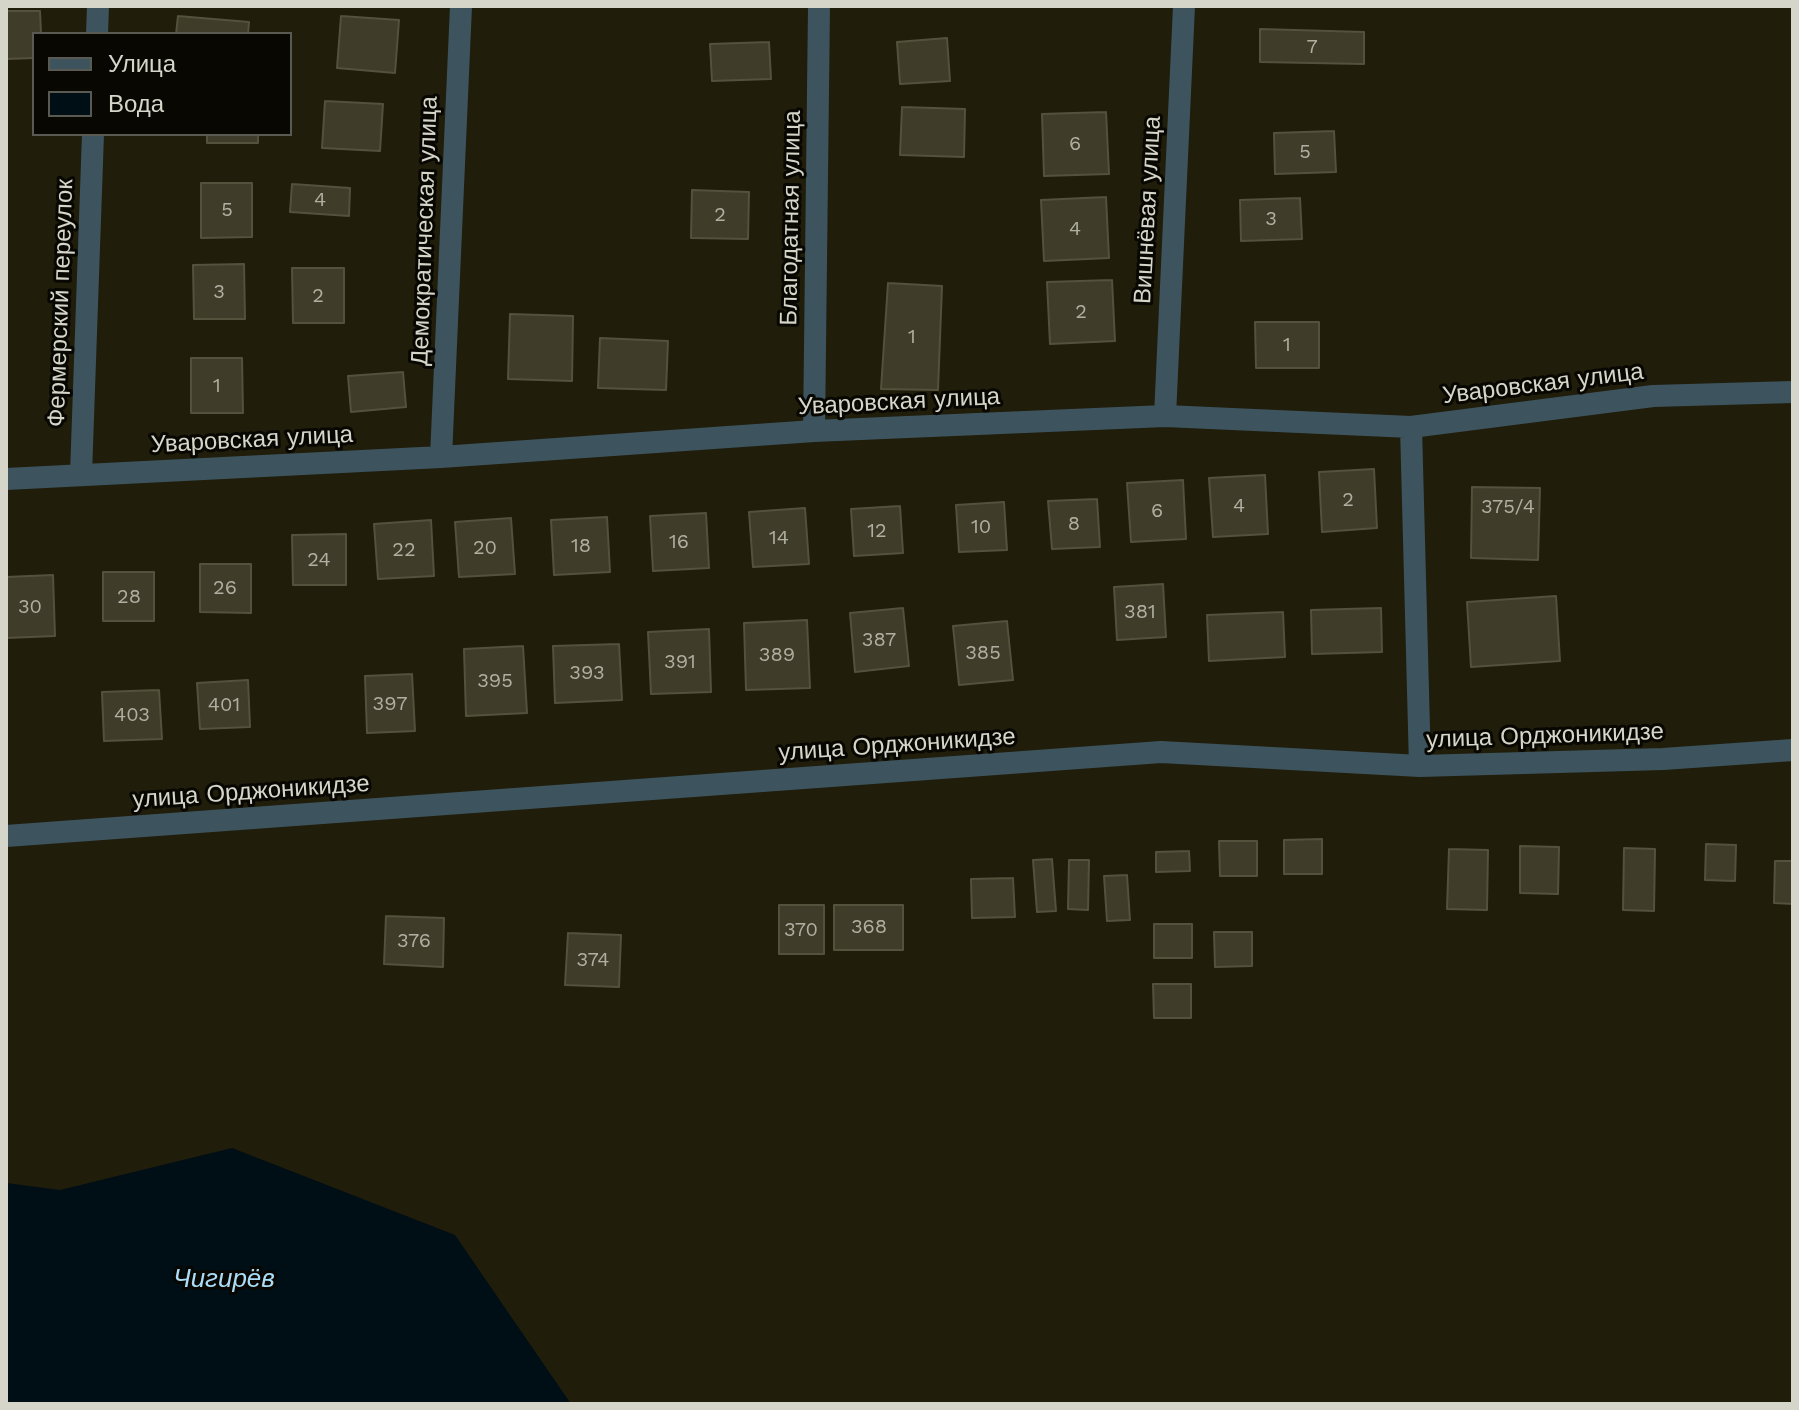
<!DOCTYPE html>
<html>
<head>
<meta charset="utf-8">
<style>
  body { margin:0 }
  #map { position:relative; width:1799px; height:1410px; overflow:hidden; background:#201d0b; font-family:"Work Sans",sans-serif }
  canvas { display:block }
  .frame { position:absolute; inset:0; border:8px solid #d6d5c9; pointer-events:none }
  .legend { position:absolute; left:32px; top:32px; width:260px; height:104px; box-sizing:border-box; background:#080702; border:2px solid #5a5952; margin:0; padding:10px 14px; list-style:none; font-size:24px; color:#d6d5c9 }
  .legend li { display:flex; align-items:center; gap:16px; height:40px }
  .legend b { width:40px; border:2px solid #5a5952 }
</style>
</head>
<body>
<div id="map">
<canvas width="1799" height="1410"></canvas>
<div class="frame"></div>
<ul class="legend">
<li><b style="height:10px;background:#3d545f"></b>Улица</li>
<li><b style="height:22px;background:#000e16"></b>Вода</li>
</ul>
</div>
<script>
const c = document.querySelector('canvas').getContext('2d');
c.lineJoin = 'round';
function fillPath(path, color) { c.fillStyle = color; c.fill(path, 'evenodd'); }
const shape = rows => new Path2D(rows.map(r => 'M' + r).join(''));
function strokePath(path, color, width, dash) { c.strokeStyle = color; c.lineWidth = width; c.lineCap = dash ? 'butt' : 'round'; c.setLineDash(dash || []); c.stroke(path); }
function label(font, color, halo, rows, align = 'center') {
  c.font = font + ' "Work Sans",sans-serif'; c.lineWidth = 6; c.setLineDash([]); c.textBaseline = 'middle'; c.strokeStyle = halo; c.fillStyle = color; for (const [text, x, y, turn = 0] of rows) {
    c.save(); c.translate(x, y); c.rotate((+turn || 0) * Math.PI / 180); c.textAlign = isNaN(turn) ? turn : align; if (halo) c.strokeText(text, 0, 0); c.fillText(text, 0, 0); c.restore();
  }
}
const water = shape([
  [232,1148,455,1235,571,1404,6,1404,6,1183,60,1190]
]);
const building = shape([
  [6,11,40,11,41,34,34,34,34,58,6,59,6,11],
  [178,16,249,22,248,34,176,34,178,16],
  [341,16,399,20,395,73,337,68,341,16],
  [1260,29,1364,32,1364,64,1260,62,1260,29],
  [947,38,950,81,900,84,897,42,947,38],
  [769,42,771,79,712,81,710,44,769,42],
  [325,101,383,104,380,151,322,148,325,101],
  [902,107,965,109,964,157,900,155,902,107],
  [1106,112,1109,174,1044,176,1042,114,1106,112],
  [1334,131,1336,172,1275,174,1274,133,1334,131],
  [207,134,258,134,258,143,207,143,207,134],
  [201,183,252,183,252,237,201,238,201,183],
  [292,184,350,188,349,216,290,212,292,184],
  [692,190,749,192,748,239,691,238,692,190],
  [1106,197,1109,258,1044,261,1041,200,1106,197],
  [1300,198,1302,239,1241,241,1240,200,1300,198],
  [244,264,245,319,194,319,193,265,244,264],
  [292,268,344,268,344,323,293,323,292,268],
  [1112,280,1115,341,1050,344,1047,282,1112,280],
  [888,283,942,286,938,390,881,389,888,283],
  [510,314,573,316,572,381,508,379,510,314],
  [1255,322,1319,322,1319,368,1256,368,1255,322],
  [600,338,668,341,666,390,598,388,600,338],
  [191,358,242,358,243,413,191,413,191,358],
  [403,372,406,407,351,412,348,376,403,372],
  [1374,469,1377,528,1322,532,1319,472,1374,469],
  [1265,475,1268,534,1213,537,1209,478,1265,475],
  [1183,480,1186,539,1131,542,1127,483,1183,480],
  [1472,487,1540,488,1538,560,1471,558,1472,487],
  [1097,499,1100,547,1052,549,1048,501,1097,499],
  [1004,502,1007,550,959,552,956,505,1004,502],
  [900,506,903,553,854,556,851,509,900,506],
  [805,508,809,564,753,567,749,512,805,508],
  [706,513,709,568,653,571,650,516,706,513],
  [607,517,610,572,554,575,551,520,607,517],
  [511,518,515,574,459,577,455,522,511,518],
  [431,520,434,576,378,579,374,524,431,520],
  [346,534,346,585,293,585,292,535,346,534],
  [200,564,251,564,251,613,200,612,200,564],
  [103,572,154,572,154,621,103,621,103,572],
  [53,575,55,636,6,638,6,577,53,575],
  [1163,584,1166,637,1117,640,1114,587,1163,584],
  [1556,596,1560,661,1471,667,1467,602,1556,596],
  [903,608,909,666,855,672,850,613,903,608],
  [1381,608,1382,652,1312,654,1311,610,1381,608],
  [1283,612,1285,657,1209,661,1207,615,1283,612],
  [807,620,810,688,746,690,744,623,807,620],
  [1007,621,1013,680,959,685,953,626,1007,621],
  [709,629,711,692,651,694,648,632,709,629],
  [619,644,622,700,555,703,553,646,619,644],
  [523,646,527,713,466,716,464,649,523,646],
  [412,674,415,731,367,733,365,676,412,674],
  [248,680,250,727,200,729,197,683,248,680],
  [159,690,162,739,104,741,102,692,159,690],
  [1322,839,1322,874,1284,874,1284,840,1322,839],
  [1219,841,1257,841,1257,876,1220,876,1219,841],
  [1706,844,1736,845,1735,881,1705,880,1706,844],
  [1520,846,1559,847,1558,894,1520,893,1520,846],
  [1624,848,1655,849,1654,911,1623,910,1624,848],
  [1449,849,1488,850,1487,910,1447,909,1449,849],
  [1189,851,1190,871,1156,872,1156,852,1189,851],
  [1052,859,1056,911,1037,912,1033,860,1052,859],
  [1069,860,1089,860,1088,910,1068,909,1069,860],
  [1775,861,1793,861,1793,904,1774,903,1775,861],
  [1127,875,1130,920,1107,921,1104,876,1127,875],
  [1013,878,1015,917,972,918,971,879,1013,878],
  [779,905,824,905,824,954,779,954,779,905],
  [834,905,903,905,903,950,834,950,834,905],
  [386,916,444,918,443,967,384,964,386,916],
  [1154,924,1192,924,1192,958,1154,958,1154,924],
  [1214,932,1252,932,1252,966,1215,967,1214,932],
  [568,933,621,935,619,987,565,985,568,933],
  [1153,984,1191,984,1191,1018,1154,1018,1153,984]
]);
const minor = shape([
  [97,34,98,6],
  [1165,416,1184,6],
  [1411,427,1420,766],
  [814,431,819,6],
  [441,457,461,6],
  [81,474,93,134],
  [6,479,441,457,814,431,1165,416,1411,427,1653,396,1793,392]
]);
const tertiary = shape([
  [6,836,1161,752,1420,766,1663,759,1793,750]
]);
const numberNames = [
  ["7",1312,47],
  ["6",1075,144],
  ["5",1305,152],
  ["4",320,200],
  ["5",227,210],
  ["2",720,215],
  ["3",1271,219],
  ["4",1075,229],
  ["3",219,292],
  ["2",318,296],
  ["2",1081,312],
  ["1",912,337],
  ["1",1287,345],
  ["1",217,386],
  ["2",1348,500],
  ["4",1239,506],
  ["375/4",1508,507],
  ["6",1157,511],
  ["8",1074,524],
  ["10",981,527],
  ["12",877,531],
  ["14",779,538],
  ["16",679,542],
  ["18",581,546],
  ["20",485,548],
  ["22",404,550],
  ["24",319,560],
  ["26",225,588],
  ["28",129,597],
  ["30",30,607],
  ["381",1140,612],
  ["387",879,640],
  ["385",983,653],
  ["389",777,655],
  ["391",680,662],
  ["393",587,673],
  ["395",495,681],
  ["397",390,704],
  ["401",224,705],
  ["403",132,715],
  ["368",869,927],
  ["370",801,930],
  ["376",414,941],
  ["374",593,960]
];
const streetNames = [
  ["Вишнёвая улица",1148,210,-87],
  ["Благодатная улица",791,218,-89],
  ["Демократическая улица",425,231,-88],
  ["Фермерский переулок",61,303,-88],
  ["Уваровская улица",1543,384,-7],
  ["Уваровская улица",899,402,-3],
  ["Уваровская улица",252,440,-3],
  ["улица Орджоникидзе",1545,736,-2],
  ["улица Орджоникидзе",897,745,-4],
  ["улица Орджоникидзе",251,792,-4]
];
const waterNames = [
  ["Чигирёв",224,1279]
];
fillPath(water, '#000e16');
fillPath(building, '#3f3c29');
strokePath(building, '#54513d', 2);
strokePath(minor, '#3d545f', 22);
strokePath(tertiary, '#3d545f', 22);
label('20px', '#b0afa1', null, numberNames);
label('24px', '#d6d5c9', '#080702', streetNames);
label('italic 26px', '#a9dcf6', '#080702', waterNames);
</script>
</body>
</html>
